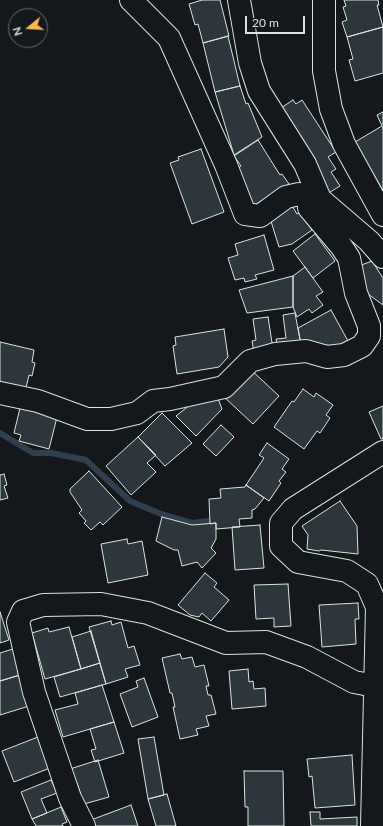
<!DOCTYPE html>
<html>
<head>
<meta charset="utf-8">
<style>
  body { margin:0 }
  #map { position:relative; width:383px; height:826px; overflow:hidden; background:#14181c; font-family:Lato,sans-serif }
  canvas { display:block }
  .north { position:absolute; left:8px; top:8px; width:40px; height:40px; box-sizing:border-box; background:#14181c; border:1px solid #626a69; border-radius:50%; rotate:252deg; font-size:11px; font-weight:700; line-height:16px; text-align:center; color:#d8e6dc }
  .north::after { content:''; display:block; margin:auto; width:14px; height:18px; background:#ffb74d; clip-path:polygon(50% 0,100% 100%,50% 72%,0 100%) }
  .scale { position:absolute; left:245px; top:16px; width:60px; height:18px; box-sizing:border-box; border:2px solid #d8e6dc; border-top:0; padding-left:5px; font-size:12px; line-height:14px; white-space:nowrap; color:#d8e6dc; -webkit-text-stroke:3px #14181c; paint-order:stroke }
</style>
</head>
<body>
<div id="map">
<canvas width="383" height="826"></canvas>
<div class="north">N</div>
<div class="scale">20 m</div>
</div>
<script>
const c = document.querySelector('canvas').getContext('2d');
c.lineJoin = 'round';
const shape = rows => new Path2D(rows.map(r => 'M' + r).join(''));
function strokePath(path, color, width, dash) { c.strokeStyle = color; c.lineWidth = width; c.lineCap = dash ? 'butt' : 'round'; c.setLineDash(dash || []); c.stroke(path); }
function fillPath(path, color) { c.fillStyle = color; c.fill(path, 'evenodd'); }
const stream = shape([
  [0,433,33,453,51,453,86,460,130,501,161,514,192,523,210,521]
]);
const building = shape([
  [202,0,220,0,229,36,203,43,198,24,195,25,189,4,202,0],
  [344,0,378,0,379,5,377,5,383,27,347,37,342,22,347,20,343,7,346,6,344,0],
  [383,27,383,73,355,81,349,60,353,59,347,37,383,27],
  [228,36,240,86,215,92,203,43,228,36],
  [240,86,246,104,248,103,262,137,234,155,215,92,240,86],
  [293,100,296,104,302,100,336,152,328,157,336,169,331,172,340,186,327,194,278,110,293,100],
  [383,112,383,191,355,142,382,126,377,115,383,112],
  [258,140,280,175,282,174,289,184,253,206,235,170,241,166,234,156,258,140],
  [201,149,224,212,192,224,170,163,179,160,178,157,201,149],
  [291,204,297,214,300,212,312,230,292,244,279,247,270,218,291,204],
  [315,234,335,261,313,278,293,251,315,234],
  [264,235,274,270,255,275,257,279,245,282,244,278,235,280,228,258,238,255,235,244,264,235],
  [372,261,383,278,383,305,364,291,359,266,372,261],
  [305,267,323,292,316,296,323,305,312,313,309,309,297,317,293,307,293,276,305,267],
  [293,276,293,307,247,313,239,290,293,276],
  [331,310,348,341,332,349,301,345,298,328,331,310],
  [295,313,301,345,278,348,276,339,286,338,283,315,295,313],
  [268,317,273,349,254,352,252,341,256,340,253,319,268,317],
  [224,329,228,357,219,367,177,374,173,346,176,345,175,337,224,329],
  [0,342,34,350,32,362,35,363,32,376,29,375,26,388,0,382,0,342],
  [249,368,279,396,253,424,223,396,249,368],
  [303,389,314,397,316,393,333,405,326,415,330,418,320,433,317,431,304,449,274,427,292,401,294,402,303,389],
  [216,393,222,409,196,436,176,416,200,397,216,393],
  [383,406,383,439,381,439,369,412,383,406],
  [20,408,57,417,49,449,19,441,21,435,14,433,20,408],
  [162,413,192,443,165,466,138,437,162,413],
  [221,425,234,437,216,456,203,444,221,425],
  [138,437,156,455,147,463,156,472,131,495,106,466,138,437],
  [267,443,289,459,282,469,286,472,279,481,281,483,269,501,246,485,264,458,259,455,267,443],
  [89,471,122,507,103,525,100,522,91,530,84,523,86,521,79,513,82,510,70,492,70,489,89,471],
  [4,474,7,485,4,486,8,498,0,500,0,475,4,474],
  [246,485,264,498,255,509,252,510,252,518,239,519,240,527,216,529,216,523,210,524,209,499,221,498,220,489,245,487,246,485],
  [340,501,357,526,358,554,321,550,319,551,307,549,308,535,302,526,340,501],
  [162,517,192,525,216,523,216,539,211,548,216,553,202,568,197,562,182,566,178,550,174,550,156,541,162,517],
  [260,525,264,568,235,570,232,527,260,525],
  [127,539,128,544,142,541,148,575,108,583,101,544,127,539],
  [205,573,217,583,214,587,229,600,211,621,202,613,199,617,190,615,178,605,205,573],
  [288,584,291,626,274,627,274,618,256,619,254,585,288,584],
  [358,603,359,619,355,619,356,644,322,647,319,605,358,603],
  [0,612,9,640,0,643,0,612],
  [111,621,112,625,121,622,128,648,134,646,140,665,125,669,128,677,106,684,89,627,111,621],
  [69,627,81,669,45,679,32,633,48,628,49,632,69,627],
  [91,631,100,663,81,669,72,637,91,631],
  [13,649,20,675,0,681,0,653,13,649],
  [180,654,182,659,192,657,195,667,204,665,209,686,206,686,208,695,211,695,216,714,206,716,209,726,196,729,198,735,180,739,173,707,175,707,172,693,170,693,162,658,180,654],
  [100,663,106,684,60,697,54,677,100,663],
  [248,669,249,682,253,681,254,689,265,688,266,706,232,709,229,671,248,669],
  [20,675,29,706,0,715,0,681,20,675],
  [144,678,158,717,132,727,120,694,138,687,136,681,144,678],
  [102,685,114,722,63,737,55,710,78,704,75,693,102,685],
  [114,722,124,753,95,762,91,750,96,749,90,729,114,722],
  [38,737,50,768,14,782,2,751,38,737],
  [154,737,164,795,148,799,138,739,154,737],
  [352,755,355,805,315,808,312,776,309,777,307,759,352,755],
  [98,760,109,797,84,804,77,783,74,784,70,769,98,760],
  [244,771,283,771,284,826,248,826,248,807,245,807,244,771],
  [51,780,57,793,41,799,47,813,32,819,21,792,51,780],
  [167,794,176,826,156,826,148,799,167,794],
  [131,805,138,826,93,826,91,820,131,805],
  [61,807,67,822,62,824,63,826,36,826,32,819,61,807],
  [310,812,320,812,320,819,357,817,357,826,311,826,310,812]
]);
const minor = shape([
  [131,0,169,38,226,165,245,214,260,216,286,197,299,194,320,199],
  [239,0,250,63,259,91,305,164,320,199,369,241,383,257],
  [324,0,324,71,331,109,344,144,383,215],
  [0,393,38,401,87,419,111,419,137,413,153,401,170,399,224,387,250,361,275,354,306,351,327,357,344,355,362,346,369,336,369,326,356,293,349,258,341,246,309,208,308,197],
  [84,826,70,798,34,692,18,622,23,611,43,605,101,604,148,613,226,643,266,642,307,657,354,682,375,686],
  [372,826,377,607,367,584,347,571,298,562,281,546,281,523,293,509,383,452]
]);
strokePath(stream, '#2f3f4d', 6);
fillPath(building, '#2c363c');
strokePath(building, '#d8e6dc', 1);
strokePath(minor, '#d8e6dc', 24);
strokePath(minor, '#14181c', 22);
</script>
</body>
</html>
